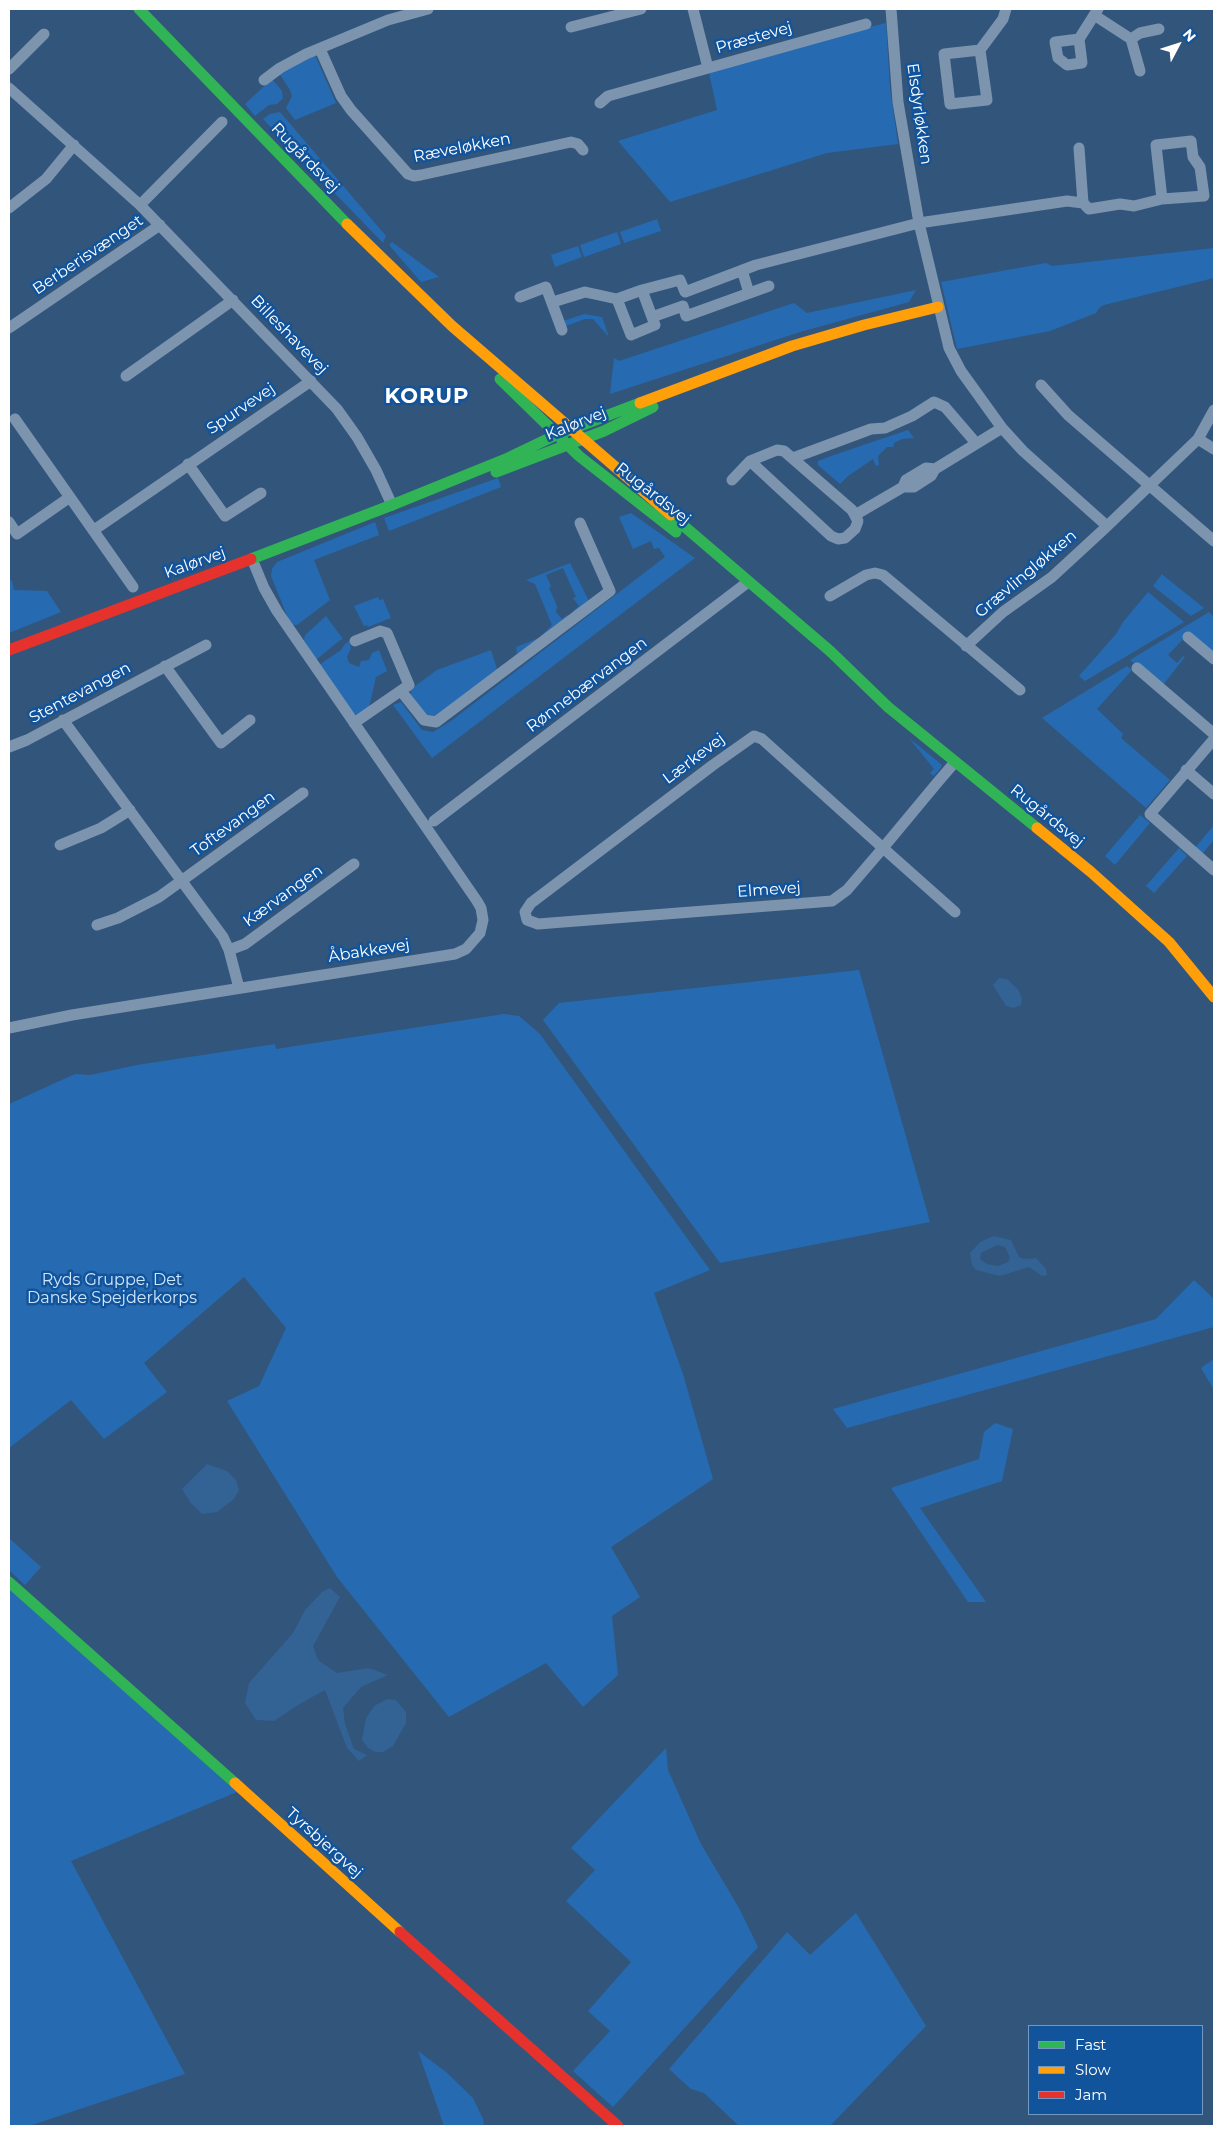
<!DOCTYPE html>
<html>
<head>
<meta charset="utf-8">
<style>
  body { margin:0 }
  #map { position:relative; width:1223px; height:2135px; overflow:hidden; background:#32557c; font-family:Montserrat,sans-serif }
  canvas { display:block }
  .frame { position:absolute; inset:0; border:10px solid #fff; pointer-events:none }
  .legend { position:absolute; left:1028px; top:2025px; width:175px; height:90px; box-sizing:border-box; background:#12549b; border:1px solid #7198c3; margin:0; padding:6px 9px; list-style:none; font-size:15px; color:#fff }
  .legend li { display:flex; align-items:center; gap:10px; height:25px }
  .legend b { width:25px; border:1px solid #7198c3 }
  .north { position:absolute; left:1153px; top:20px; width:50px; height:50px; -webkit-text-stroke:4px #12549b; paint-order:stroke; rotate:50deg; font-size:14px; font-weight:700; line-height:20px; text-align:center; color:#fff }
  .north::after { content:''; display:block; margin:auto; width:18px; height:22px; background:#fff; clip-path:polygon(50% 0,100% 100%,50% 72%,0 100%) }
</style>
</head>
<body>
<div id="map">
<canvas width="1223" height="2135"></canvas>
<div class="frame"></div>
<ul class="legend">
<li><b style="height:6px;background:#30b455"></b>Fast</li>
<li><b style="height:6px;background:#ff9f0a"></b>Slow</li>
<li><b style="height:6px;background:#e5322d"></b>Jam</li>
</ul>
<div class="north">N</div>
</div>
<script>
const c = document.querySelector('canvas').getContext('2d');
c.lineJoin = 'round';
function fillPath(path, color) { c.fillStyle = color; c.fill(path, 'evenodd'); }
const shape = rows => new Path2D(rows.map(r => 'M' + r).join(''));
function strokePath(path, color, width, dash) { c.strokeStyle = color; c.lineWidth = width; c.lineCap = dash ? 'butt' : 'round'; c.setLineDash(dash || []); c.stroke(path); }
function label(font, color, halo, rows, align = 'center') {
  c.font = font + ' Montserrat,sans-serif'; c.lineWidth = 5; c.setLineDash([]); c.textBaseline = 'middle'; c.strokeStyle = halo; c.fillStyle = color; for (const [text, x, y, turn = 0] of rows) {
    c.save(); c.translate(x, y); c.rotate((+turn || 0) * Math.PI / 180); c.textAlign = isNaN(turn) ? turn : align; if (halo) c.strokeText(text, 0, 0); c.fillText(text, 0, 0); c.restore();
  }
}
const green = shape([
  [886,23,890,88,898,144,827,153,670,202,618,141,717,110,708,68],
  [315,55,336,103,295,120,286,108,292,96,290,90,279,73],
  [272,79,282,91,283,98,277,104,269,105,255,116,245,104],
  [280,112,386,236,383,243,263,119,270,114],
  [657,219,661,231,624,243,620,232],
  [617,232,621,244,584,257,580,245],
  [392,242,439,277,421,282,389,245],
  [578,246,582,257,555,267,551,255],
  [1214,248,1214,278,1104,305,1099,308,1096,313,1050,331,957,349,941,282,1046,263,1052,266],
  [916,290,909,302,800,332,610,394,614,358,619,361,794,303,807,313],
  [584,314,602,317,609,337,593,319,585,319,566,326,563,321],
  [908,430,914,438,902,439,894,443,893,447,887,447,878,456,879,465,876,466,873,459,848,476,840,484,818,465,818,461,831,456],
  [498,478,501,487,389,531,384,518],
  [631,513,695,558,432,758,393,705,401,702,422,730,433,732,451,721,665,557,659,548,654,549,651,541,633,549,619,517],
  [375,522,379,535,314,560,330,600,297,625,291,625,271,576,272,569,277,562],
  [570,563,589,601,574,612,573,611,579,606,573,598,576,597,563,568,546,575,551,586,549,588,557,606,556,612,562,619,567,615,569,617,511,658,517,654,516,647,539,638,552,625,535,584,526,580],
  [1162,574,1164,576,1204,608,1191,616,1153,586],
  [9,579,12,581,14,590,47,591,61,612,9,633],
  [1148,592,1184,622,1085,681,1079,676,1116,634,1123,622],
  [378,597,379,600,383,599,391,618,368,627,367,625,364,626,354,606],
  [1209,612,1214,617,1214,655,1189,633,1168,655,1177,663,1183,656,1185,657,1162,686,1130,660],
  [326,616,343,639,339,641,317,659,315,659,304,640,305,635],
  [349,641,351,648,347,657,349,663,359,667,361,661,369,660,372,653,379,650,387,671,376,677,369,708,356,715,352,713,319,665,341,650,344,645],
  [491,650,497,669,503,664,502,667,435,717,426,715,411,695,411,689,437,670],
  [1127,666,1132,670,1097,709,1123,734,1121,738,1170,780,1146,808,1042,718],
  [909,738,941,764,942,766,934,776,930,773,934,769],
  [1140,815,1150,823,1115,865,1105,856],
  [1214,825,1214,840,1202,854,1195,848],
  [1179,848,1187,856,1154,893,1146,886],
  [859,970,930,1222,720,1263,543,1020,559,1003],
  [504,1014,519,1016,540,1034,710,1270,654,1293,683,1374,713,1479,611,1547,640,1597,612,1616,618,1675,583,1707,546,1663,449,1717,337,1577,227,1401,259,1386,286,1328,244,1277,144,1363,167,1392,104,1439,71,1400,9,1448,9,1104,75,1074,90,1075,137,1065,275,1044,276,1049],
  [1194,1280,1214,1299,1214,1327,847,1428,833,1409,1156,1319],
  [1214,1359,1214,1390,1201,1368],
  [995,1423,1013,1429,1002,1481,920,1508,986,1602,968,1602,891,1488,979,1459,984,1432],
  [9,1538,41,1567,25,1585,9,1570],
  [9,1588,237,1792,71,1861,185,2074,29,2126,9,2126],
  [666,1748,668,1770,701,1844,739,1908,758,1947,613,2107,573,2071,610,2031,588,2011,631,1962,566,1901,595,1870,571,1848],
  [856,1913,926,2026,830,2126,739,2126,704,2093,691,2089,669,2069,787,1932,810,1955],
  [418,2051,446,2072,473,2098,483,2119,484,2126,444,2126]
]);
const water = shape([
  [999,978,1007,979,1018,989,1022,999,1021,1005,1014,1008,1006,1006,993,985],
  [994,1236,1011,1240,1019,1257,1024,1259,1036,1258,1046,1269,1047,1275,1042,1276,1029,1267,1000,1276,976,1270,972,1265,970,1253,980,1242],
  [997,1245,1005,1247,1010,1258,1008,1262,998,1266,987,1264,980,1259,981,1253],
  [207,1464,227,1471,236,1480,239,1490,234,1499,217,1512,202,1514,190,1502,182,1489],
  [330,1588,340,1597,313,1646,318,1660,337,1673,369,1668,388,1675,361,1687,343,1708,345,1724,354,1749,367,1755,359,1761,347,1748,325,1690,298,1705,274,1721,256,1720,245,1703,249,1683,293,1633,305,1610,322,1592],
  [387,1699,396,1700,406,1712,406,1723,393,1746,383,1752,375,1752,368,1748,362,1740,366,1718,374,1706]
]);
const street = shape([
  [693,9,708,68],
  [891,9,898,102,905,143,919,223,949,348,961,371,1002,428,1023,451,1107,526],
  [1094,15,1131,39,1140,71],
  [571,27,641,9],
  [1079,39,1055,42,1058,58,1067,65,1082,63,1079,39,1098,9],
  [1131,39,1140,33,1159,29],
  [320,49,341,96,351,110,408,174,414,176,421,175,571,142,578,144,583,150],
  [980,50,944,54,950,104,987,100,980,50,1003,19,1006,9],
  [9,69,44,34],
  [264,80,280,68,306,54,388,20,428,9],
  [9,88,140,205,337,409,357,437,376,470,392,505],
  [600,103,608,96,866,24],
  [1079,148,1083,203],
  [140,205,222,122],
  [9,208,46,179,74,145],
  [742,270,749,293],
  [520,297,546,287,562,330],
  [617,299,631,335,655,325,642,290,680,280,685,292,756,265,919,223,1067,201,1083,203,1089,209,1120,204,1134,206,1162,199,1156,145,1191,141,1193,157,1200,167,1204,196,1162,199],
  [553,302,585,292,617,299,642,290],
  [652,317,683,306,686,316,769,286],
  [9,328,160,225],
  [126,376,233,300],
  [1041,385,1068,415,1214,541],
  [15,419,133,587],
  [1198,439,1214,449],
  [793,458,871,429,885,428,912,416,934,402,945,407,976,443],
  [188,464,225,516,261,493],
  [732,480,750,461,777,450,784,451,852,510,858,521,855,529,845,538,838,539,831,536,750,461],
  [903,487,906,480,926,468,935,469],
  [855,515,903,487,914,487,931,476,935,469,1002,428],
  [9,522,17,534,70,497],
  [94,530,311,381],
  [830,596,866,575,875,573,883,575,1020,690],
  [1188,637,1214,659],
  [966,646,1003,612,1052,577,1103,530,1198,439,1214,410],
  [165,666,221,743,250,720],
  [1137,668,1214,734],
  [401,691,424,720,436,722,610,591,580,523],
  [63,720,223,937,229,950,239,988],
  [354,723,409,685,387,633,380,631,355,641],
  [1214,739,1150,814,1214,870],
  [9,747,27,740,206,645],
  [955,762,937,783,883,848,847,890,832,901,538,924,527,920,525,912,531,903,713,765,754,736,762,739,883,848,955,912],
  [1186,770,1214,794],
  [434,821,748,582],
  [60,845,101,828,130,810],
  [97,925,118,918,159,897,303,793],
  [229,950,245,944,354,864],
  [9,1028,72,1015,455,954,466,949,480,933,483,920,481,908,477,901,277,611,264,588,252,559]
]);
const fast = shape([
  [139,9,347,224],
  [500,379,579,456,676,532],
  [496,472,604,431,653,407],
  [671,515,830,651,888,707,1037,828],
  [251,559,392,505,508,458,556,435,640,403],
  [9,1582,235,1783]
]);
const slow = shape([
  [347,224,452,326,671,515],
  [640,403,792,346,864,325,938,307],
  [1037,828,1091,872,1169,942,1214,997],
  [235,1783,400,1932]
]);
const jam = shape([
  [9,650,251,559],
  [400,1932,618,2126]
]);
const streetNames = [
  ["Præstevej",754,38,-16],
  ["Elsdyrløkken",919,114,82],
  ["Ræveløkken",462,148,-11],
  ["Rugårdsvej",305,158,46],
  ["Berberisvænget",88,255,-34],
  ["Billeshavevej",289,335,46],
  ["Spurvevej",241,409,-34],
  ["Kalørvej",576,424,-22],
  ["Rugårdsvej",653,494,38],
  ["Kalørvej",195,563,-20],
  ["Grævlingløkken",1026,574,-40],
  ["Rønnebærvangen",587,685,-37],
  ["Stentevangen",80,693,-28],
  ["Lærkevej",694,759,-37],
  ["Rugårdsvej",1047,816,39],
  ["Toftevangen",233,824,-36],
  ["Elmevej",769,890,-4],
  ["Kærvangen",283,896,-36],
  ["Åbakkevej",369,951,-9],
  ["Tyrsbjergvej",324,1843,42]
];
const parkNames = [
  ["Ryds Gruppe, Det",112,1280],
  ["Danske Spejderkorps",112,1298]
];
const districtNames = [
  ["KORUP",427,397]
];
fillPath(green, '#266bb1');
fillPath(water, '#336294');
strokePath(street, '#7c94ae', 11);
strokePath(fast, '#30b455', 11);
strokePath(slow, '#ff9f0a', 11);
strokePath(jam, '#e5322d', 11);
label('16px', '#fff', '#12549b', streetNames);
label('16px', '#cee6fe', '#12549b', parkNames);
c.letterSpacing = '1px';
label('bold 21px', '#fff', '#12549b', districtNames);
c.letterSpacing = '0px';
</script>
</body>
</html>
